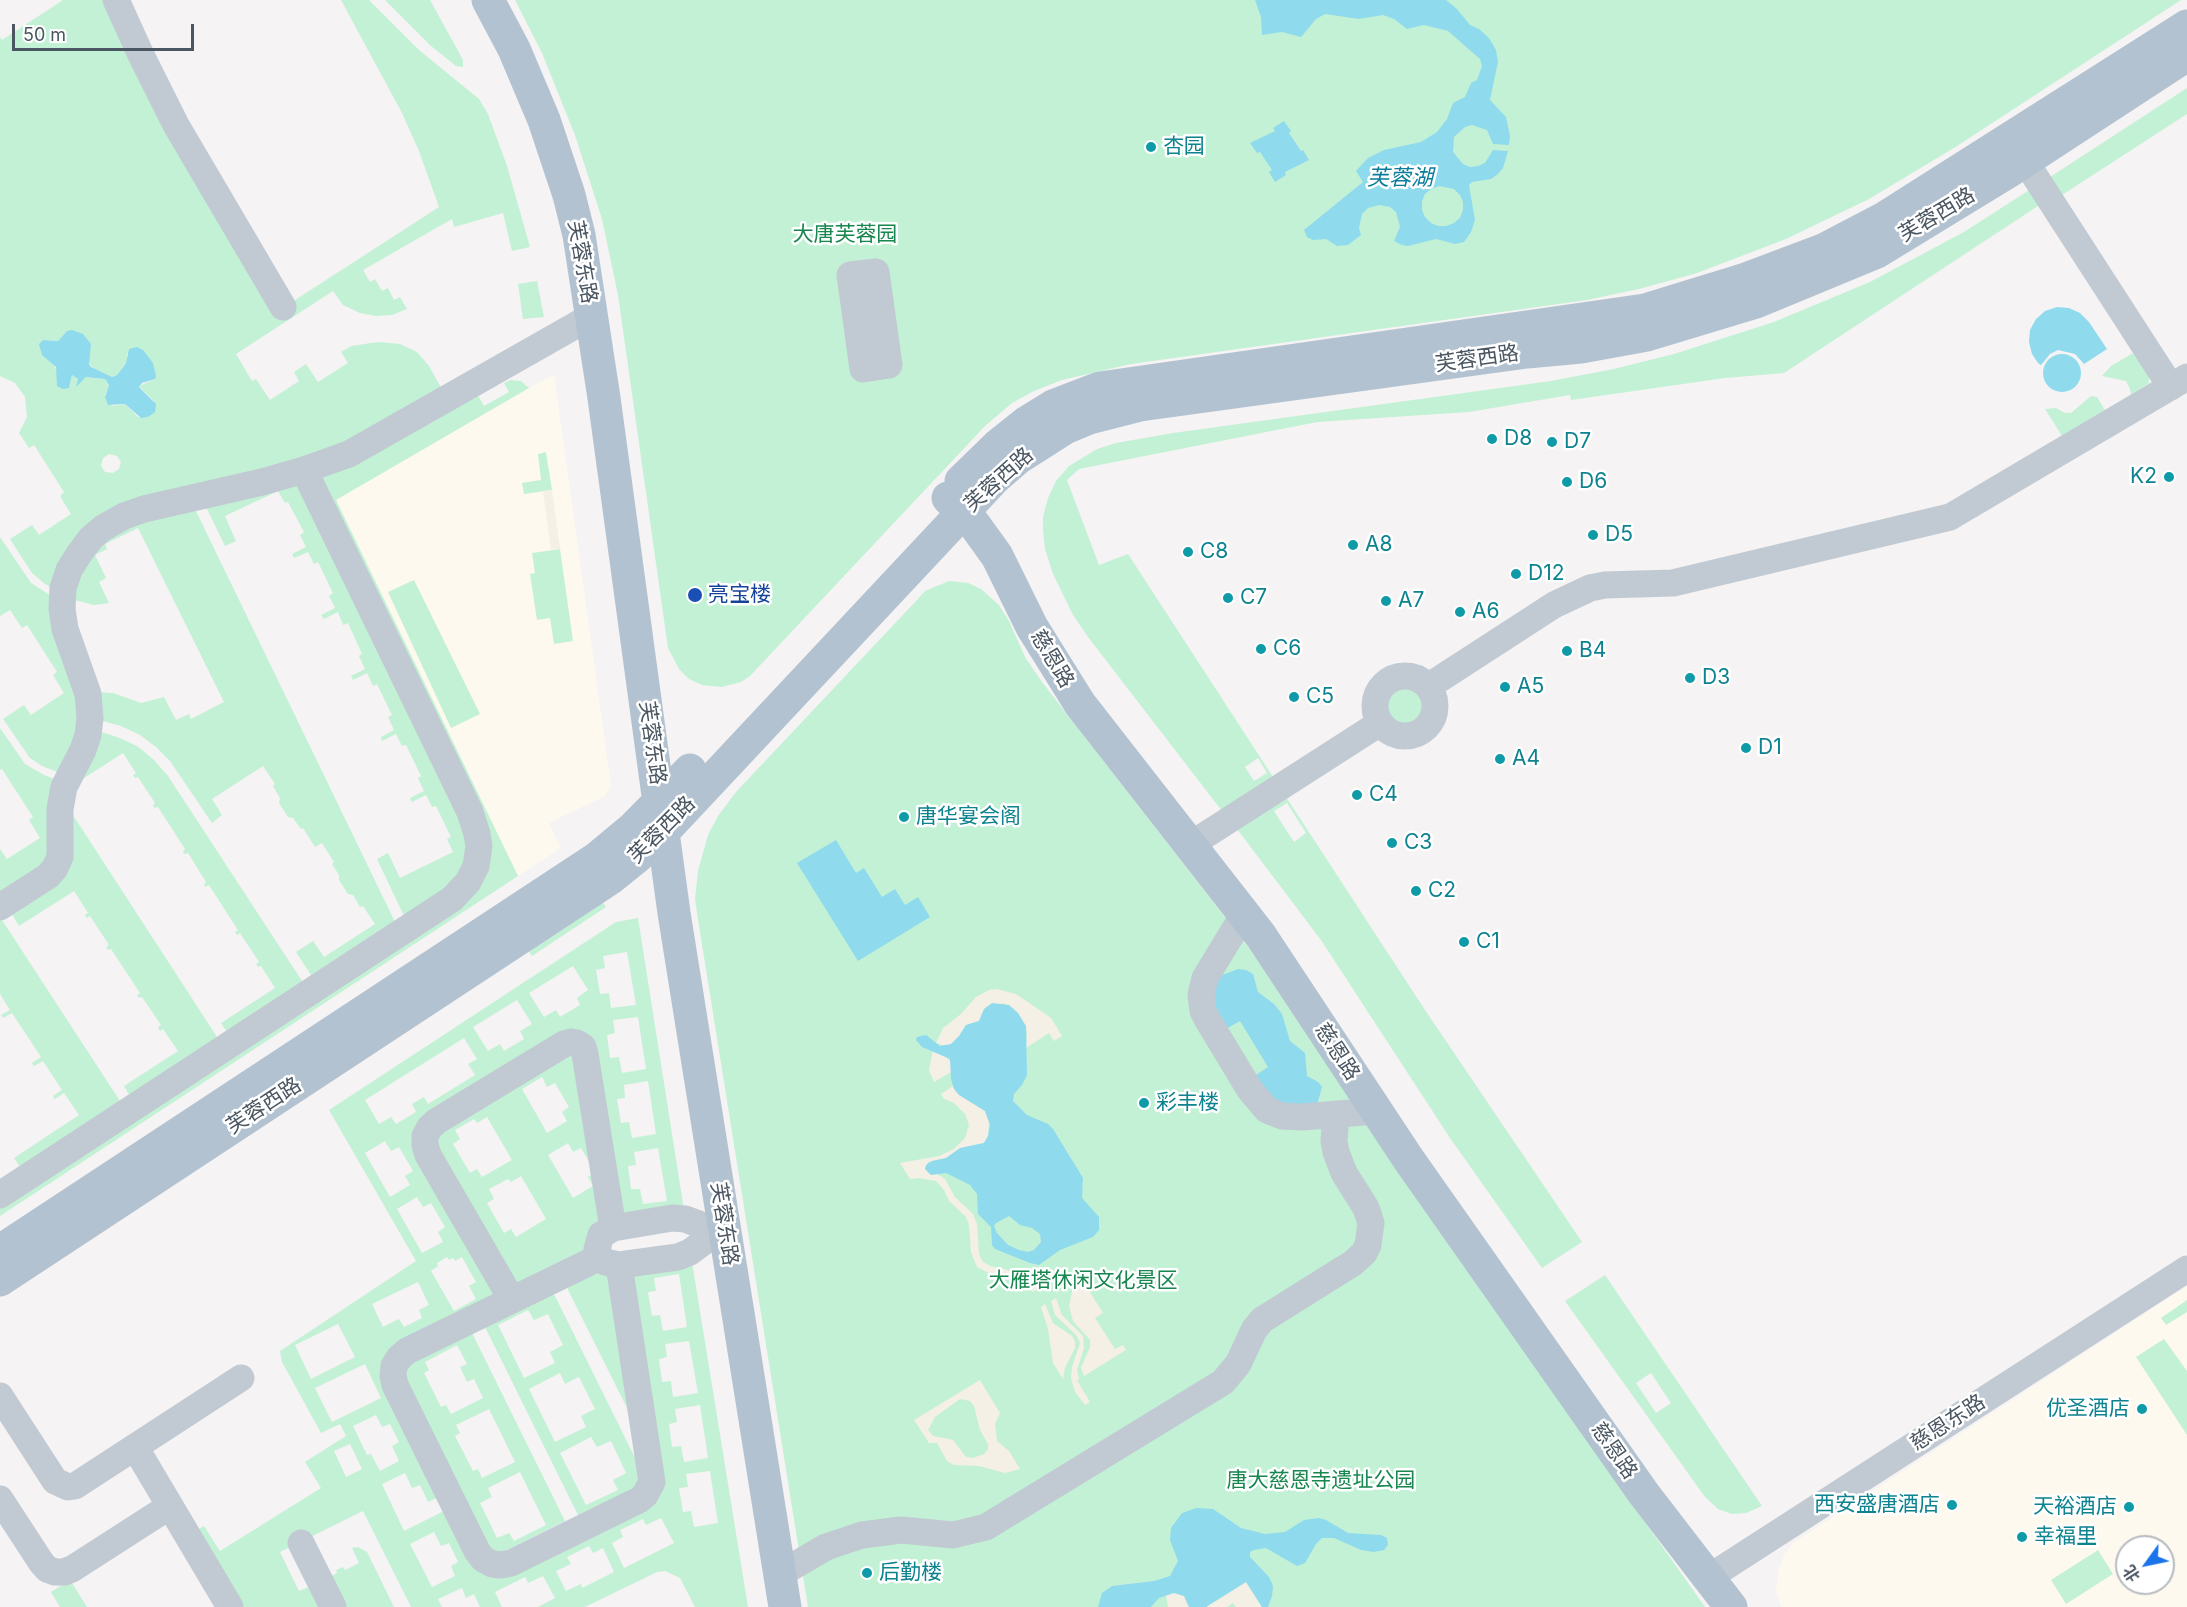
<!DOCTYPE html>
<html>
<head>
<meta charset="utf-8">
<style>
  body { margin:0 }
  #map { position:relative; width:2187px; height:1607px; overflow:hidden; background:#f5f3f3; font-family:Inter,"Noto Sans SC",sans-serif }
  canvas { display:block }
  .north { position:absolute; left:2115px; top:1535px; width:60px; height:60px; box-sizing:border-box; background:#fff; border:2px solid #b7bbc0; border-radius:50%; rotate:237deg; font-size:16px; font-weight:700; line-height:24px; text-align:center; color:#4a5661 }
  .north::after { content:''; display:block; margin:auto; width:21px; height:27px; background:#1a73e8; clip-path:polygon(50% 0,100% 100%,50% 72%,0 100%) }
  .scale { position:absolute; left:12px; top:24px; width:182px; height:27px; box-sizing:border-box; border:3px solid #4a5661; border-top:0; padding-left:8px; font-size:18px; line-height:21px; white-space:nowrap; color:#4a5661; -webkit-text-stroke:4px #fff; paint-order:stroke }
</style>
</head>
<body>
<div id="map">
<canvas width="2187" height="1607"></canvas>
<div class="north">北</div>
<div class="scale">50 m</div>
</div>
<script>
const c = document.querySelector('canvas').getContext('2d');
c.lineJoin = 'round';
function fillPath(path, color) { c.fillStyle = color; c.fill(path, 'evenodd'); }
const shape = rows => new Path2D(rows.map(r => 'M' + r).join(''));
function strokePath(path, color, width, dash) { c.strokeStyle = color; c.lineWidth = width; c.lineCap = dash ? 'butt' : 'round'; c.setLineDash(dash || []); c.stroke(path); }
function label(font, color, halo, rows, align = 'center') {
  c.font = font + ' Inter,"Noto Sans SC",sans-serif'; c.lineWidth = 5; c.setLineDash([]); c.textBaseline = 'middle'; c.strokeStyle = halo; c.fillStyle = color; for (const [text, x, y, turn = 0] of rows) {
    c.save(); c.translate(x, y); c.rotate((+turn || 0) * Math.PI / 180); c.textAlign = isNaN(turn) ? turn : align; if (halo) c.strokeText(text, 0, 0); c.fillText(text, 0, 0); c.restore();
  }
}
const commercial = shape([
  [554,374,611,785,605,796,549,823,561,848,518,876,335,499],
  [2187,1286,2187,1607,1781,1607,1776,1591,1778,1571,1784,1555,1793,1543],
  [2127,1547,2163,1547,2163,1583,2127,1583]
]);
const green = shape([
  [63,0,104,0,275,313,439,207,419,151,402,113,341,0,369,0,419,50,479,99,488,114,507,166,530,247,512,251,503,213,454,227,452,219,363,270,370,282,375,279,382,291,388,288,394,300,400,297,407,309,392,315,376,316,360,313,343,305,333,291,236,354,252,381,256,379,270,400,299,381,294,372,306,364,318,382,348,363,341,352,351,346,378,342,400,344,417,352,429,366,443,391,321,454,144,499,54,589,45,584,32,573,10,539,32,525,39,535,71,514,60,496,64,492,34,445,29,448,19,433,27,417,25,397,15,383,0,376,0,37,2,40],
  [67,331,94,370,112,377,117,375,127,361,127,353,155,379,139,386,153,400,147,417,138,417,125,404,113,406,105,395,109,385,105,379,86,377,77,385,78,379,72,375,70,385,57,386,57,372,43,340,58,341],
  [109,454,117,456,121,462,119,469,113,473,105,472,101,466,103,458],
  [385,0,430,0,463,60,463,67,456,66,431,46],
  [515,0,2181,0,1957,146,1869,199,1786,239,1697,273,1639,289,1587,300,1131,364,1062,380,1034,391,1012,403,985,426,750,676,741,682,721,687,702,685,689,679,679,669,668,648,618,295,602,219,575,135,542,53],
  [2187,88,2187,114,2059,197,2047,179],
  [2031,189,2041,204,1784,373,1725,378,1571,400,1570,395,1469,412,1317,422,1079,469,1067,480,1099,565,1128,554,1273,777,1222,811,1088,637,1073,615,1053,574,1045,549,1043,530,1043,517,1048,498,1056,481,1069,466,1097,449,1116,443,1173,433,1551,381,1614,369,1674,354,1774,322,1870,282,1964,232],
  [1258,758,1267,773,1254,781,1245,767],
  [537,281,544,317,523,319,518,284],
  [2133,353,2149,376,2149,383,2131,395,2130,389,2126,381,2102,376,2111,366],
  [511,380,521,381,529,388,336,500,518,876,0,1216,0,1206,482,875,321,484,323,476,476,392,484,406,509,392,504,383],
  [2091,396,2097,397,2105,410,2062,436,2045,409,2056,408,2065,413,2071,413],
  [546,452,552,490,524,494,522,483,541,480,538,454],
  [299,484,463,819,469,854,454,884,405,918,377,859,388,853,400,878,453,852,447,839,451,837,436,806,432,807,426,795,412,802,410,798,424,791,418,778,421,776,406,745,402,746,396,734,382,741,381,737,394,730,388,717,392,715,377,684,373,686,367,673,353,680,351,676,365,669,359,656,362,654,348,623,343,625,338,612,324,619,321,615,335,608,329,596,333,593,318,562,314,564,308,552,294,558,292,554,306,547,300,535,304,532,288,502,285,503,278,491,225,516,236,541,225,546,205,505],
  [194,507,396,924,313,978,296,952,313,941,324,957,375,924,363,906,360,907,353,895,348,894,339,880,339,875,332,864,334,862,322,843,315,847,303,828,301,829,293,818,288,817,279,803,280,798,273,786,275,784,263,766,212,799,222,815,212,823,170,761,156,747,140,735,121,726,99,720,97,692,113,693,141,703,164,697,176,720,189,714,191,719,224,702,138,528,105,544,107,549,95,555,106,578,99,582,109,603,94,605,71,599,89,554,126,525],
  [0,537,31,583,53,597,76,684,81,723,60,773,42,766,30,758,3,719,24,705,31,715,64,693,53,675,57,672,27,625,22,628,10,610,0,616],
  [560,549,573,641,554,644,550,618,537,620,530,574,535,573,532,553],
  [414,580,480,714,451,728,388,592],
  [949,581,968,583,981,589,999,605,1009,621,1025,657,1042,682,1252,952,1403,1180,1705,1607,808,1607,697,913,695,899,698,871,708,835,718,816,736,792,916,601,925,591],
  '1383 706a22 22 0 1 1 44 0a22 22 0 1 1-44 0Z',
  [0,728,25,764,44,775,57,780,50,858,0,896,0,849,7,859,40,838,29,820,33,817,2,769,0,770],
  [98,731,117,737,137,746,154,760,168,776,304,984,228,1034,221,1023,275,988,261,966,258,967,256,964,259,962,240,933,237,935,235,932,238,930,209,885,205,887,204,884,206,882,188,853,184,854,183,852,185,849,158,807,154,808,153,805,155,803,138,777,135,778,133,775,136,773,123,753,81,780],
  [1286,797,1425,1010,1582,1242,1542,1268,1450,1138,1321,940,1237,829],
  [1287,803,1306,833,1294,842,1274,811],
  [69,809,219,1040,131,1098,124,1086,178,1051,163,1029,160,1031,158,1027,161,1025,142,997,139,998,137,995,140,993,111,949,108,950,106,947,109,945,90,916,87,918,85,915,88,913,74,891,19,926,10,911,44,890],
  [602,901,606,907,532,956,528,950],
  [0,917,122,1104,22,1170,14,1158,79,1115,64,1093,55,1099,53,1096,62,1090,43,1061,34,1066,32,1063,41,1057,12,1013,3,1018,1,1015,10,1010,0,994],
  [638,918,684,1210,622,1216,590,1046,422,1125,499,1292,392,1355,478,1563,649,1502,629,1276,692,1262,748,1607,695,1607,680,1578,665,1571,657,1572,585,1607,538,1607,555,1598,543,1576,528,1583,525,1577,495,1592,502,1607,480,1607,474,1594,466,1598,462,1588,438,1599,442,1607,411,1607,363,1511,280,1552,299,1591,314,1585,325,1607,236,1607,192,1533,204,1526,220,1551,321,1488,305,1462,346,1436,340,1424,321,1433,282,1362,280,1351,416,1261,329,1110,616,922],
  [627,952,636,1005,611,1008,609,993,600,994,596,970,605,968,603,956],
  [573,966,588,990,577,998,580,1005,560,1017,556,1010,544,1017,529,993],
  [517,1000,532,1024,520,1031,524,1039,504,1051,500,1044,488,1051,473,1027],
  [638,1017,646,1069,622,1073,619,1057,610,1058,607,1035,615,1033,613,1020],
  [464,1038,477,1059,468,1064,475,1075,428,1104,424,1097,412,1104,416,1112,396,1124,391,1117,379,1124,365,1100],
  [648,1081,656,1134,632,1138,629,1122,621,1123,617,1099,625,1098,624,1085],
  [385,1141,391,1151,399,1147,413,1171,405,1176,410,1185,390,1197,365,1153],
  [658,1148,667,1201,643,1204,640,1189,631,1189,628,1166,636,1165,634,1152],
  [417,1197,423,1207,431,1203,445,1227,438,1232,443,1242,422,1253,397,1209],
  [447,1257,449,1260,453,1258,455,1261,462,1257,476,1282,469,1286,476,1299,454,1311,431,1271,438,1266,437,1263],
  [679,1274,687,1327,663,1331,660,1315,652,1316,648,1292,656,1291,654,1278],
  [418,1282,429,1305,419,1310,422,1318,404,1327,399,1319,383,1327,372,1304],
  [338,1324,355,1357,311,1379,295,1345],
  [689,1341,698,1393,673,1397,671,1381,662,1382,659,1359,667,1357,665,1344],
  [365,1364,381,1398,332,1422,315,1388],
  [700,1405,708,1458,684,1462,681,1446,672,1447,669,1424,677,1422,675,1409],
  [376,1415,382,1427,390,1424,399,1442,392,1446,399,1461,380,1471,371,1454,367,1455,353,1426],
  [350,1444,362,1469,346,1477,334,1451],
  [710,1471,718,1523,694,1527,691,1511,683,1512,679,1488,688,1487,686,1474],
  [405,1473,412,1488,420,1485,428,1502,441,1496,448,1509,404,1531,382,1484],
  [661,1518,674,1543,624,1568,612,1543,623,1537,620,1530,643,1519,646,1525],
  [434,1532,441,1546,449,1543,458,1562,451,1566,455,1576,432,1587,410,1544],
  [589,1546,593,1553,603,1548,614,1572,582,1588,581,1584,566,1591,556,1571,571,1564,567,1557],
  [573,1049,604,1216,586,1253,520,1288,432,1138],
  [542,1077,547,1087,555,1083,569,1107,562,1112,567,1121,547,1133,522,1089],
  [487,1117,512,1160,482,1177,477,1169,470,1173,453,1144,460,1139,455,1130,474,1119,477,1123],
  [568,1143,573,1152,581,1148,595,1172,588,1177,593,1186,573,1198,548,1155],
  [521,1176,546,1219,516,1237,511,1229,504,1233,487,1203,494,1199,489,1189,508,1179,511,1182],
  [588,1270,611,1276,630,1409,627,1408,568,1290,568,1287],
  [1605,1275,1762,1506,1746,1513,1732,1514,1718,1509,1705,1497,1565,1301],
  [1651,1373,1671,1403,1656,1413,1636,1383],
  [552,1293,555,1296,642,1472,641,1486,579,1517,485,1327],
  [528,1310,534,1320,548,1314,563,1345,550,1352,555,1363,524,1378,498,1325],
  [560,1373,565,1384,579,1377,595,1409,581,1416,586,1427,555,1442,529,1389],
  [591,1437,597,1447,611,1441,626,1473,613,1480,618,1490,586,1505,560,1453],
  [2187,1300,2187,1312,2166,1325,2161,1318],
  [472,1333,565,1521,493,1557,400,1369],
  [457,1345,467,1364,460,1367,467,1382,474,1379,483,1398,451,1414,446,1405,441,1407,424,1373,429,1370,425,1362],
  [489,1409,515,1462,482,1478,478,1469,473,1471,455,1436,460,1433,456,1425],
  [520,1472,546,1525,514,1541,509,1533,497,1538,480,1503,492,1497,488,1488],
  [2164,1339,2187,1371,2187,1435,2136,1357],
  [358,1547,367,1552,394,1607,341,1607,327,1578,337,1573,336,1570,343,1567,345,1570,359,1563,352,1548],
  [2098,1550,2113,1574,2066,1604,2051,1580],
  [70,1580,87,1607,60,1607,51,1592]
]);
const sand = shape([
  [552,490,560,549,551,550,543,491],
  [996,989,1016,994,1051,1018,1062,1036,1054,1041,1049,1033,1026,1048,1027,1032,1018,1013,1003,1003,983,1012,979,1021,966,1025,959,1036,951,1044,946,1046,936,1043,943,1028,961,1014,976,997,989,990],
  [933,1050,944,1055,951,1062,951,1072,934,1082,929,1070],
  [953,1086,956,1091,985,1111,989,1121,988,1136,984,1143,965,1147,946,1158,928,1162,928,1173,937,1174,945,1179,955,1197,973,1214,977,1224,979,1254,982,1261,990,1266,1011,1271,1031,1280,1039,1288,1033,1292,1024,1283,989,1273,977,1267,971,1252,969,1225,966,1217,949,1201,944,1190,936,1181,919,1178,910,1179,900,1163,939,1156,954,1149,965,1138,969,1125,965,1114,954,1103,944,1099,941,1094],
  [1083,1281,1103,1313,1095,1318,1115,1349,1123,1345,1126,1350,1084,1376,1081,1368,1090,1347,1090,1340,1073,1321,1069,1306,1073,1287],
  [1056,1298,1062,1315,1083,1336,1084,1348,1077,1370,1079,1379,1077,1380,1090,1402,1085,1405,1075,1392,1071,1378,1072,1367,1080,1343,1076,1335,1055,1315,1051,1301],
  [1045,1304,1053,1323,1072,1336,1075,1341,1075,1348,1065,1368,1063,1379,1053,1363,1048,1329,1041,1307],
  [980,1380,1000,1413,995,1424,997,1441,1009,1451,1020,1469,1005,1473,979,1466,954,1465,947,1461,937,1443,929,1443,914,1420],
  [960,1399,970,1401,974,1406,980,1430,988,1444,988,1449,984,1454,973,1458,966,1457,953,1440,933,1436,928,1430,935,1417],
  [1246,1582,1262,1607,1236,1607,1233,1603,1227,1607,1206,1607],
  [1174,1593,1184,1596,1189,1607,1168,1607,1166,1595]
]);
const water = shape([
  [1255,0,1446,0,1457,9,1470,25,1479,29,1489,38,1496,50,1498,62,1490,100,1506,117,1510,136,1509,145,1493,144,1487,130,1472,125,1465,127,1454,137,1453,152,1463,164,1470,167,1478,166,1485,163,1493,150,1508,151,1503,168,1498,174,1491,179,1472,182,1469,185,1475,220,1471,232,1464,242,1455,244,1436,239,1408,246,1402,245,1394,241,1400,227,1396,212,1390,207,1379,205,1368,208,1362,214,1359,228,1361,235,1348,245,1337,246,1326,239,1313,240,1307,237,1304,230,1363,182,1356,171,1368,158,1384,150,1421,142,1437,132,1447,119,1453,103,1465,97,1471,83,1477,80,1482,66,1480,59,1448,31,1424,25,1407,29,1394,19,1383,15,1359,19,1325,14,1316,19,1301,37,1282,32,1262,35,1261,17],
  [1439,186,1454,189,1460,195,1463,202,1463,210,1460,218,1454,223,1446,226,1438,226,1431,223,1425,217,1422,210,1422,201,1425,194,1431,189],
  [1284,121,1291,131,1289,133,1301,151,1303,150,1309,160,1285,172,1286,175,1275,182,1269,172,1272,170,1260,152,1257,153,1250,143,1275,131,1273,128],
  [2057,307,2069,308,2080,313,2089,322,2107,349,2084,364,2075,354,2058,350,2050,354,2041,365,2038,363,2032,354,2029,342,2030,330,2036,319,2045,311],
  [72,330,83,334,91,344,89,364,91,367,112,377,117,375,126,363,129,349,137,347,143,350,153,363,156,376,155,379,142,383,139,387,156,404,155,412,148,417,141,418,125,404,108,405,105,397,109,385,105,379,86,377,76,387,78,379,72,375,69,388,63,389,57,386,56,367,42,355,39,344,43,340,58,341,67,331],
  '2043 373a19 19 0 1 1 38 0a19 19 0 1 1-38 0Z',
  [836,840,856,873,864,868,882,897,895,889,905,905,918,897,930,917,858,961,797,863],
  [1238,969,1246,970,1253,974,1258,992,1274,1004,1282,1014,1290,1041,1305,1053,1307,1076,1318,1082,1322,1087,1317,1105,1276,1104,1253,1077,1268,1067,1240,1021,1224,1030,1212,1007,1217,977],
  [992,1003,1009,1005,1018,1013,1026,1026,1027,1075,1022,1085,1014,1094,1013,1101,1027,1115,1048,1124,1053,1129,1083,1178,1082,1198,1099,1217,1099,1230,1093,1237,1060,1250,1039,1265,1030,1263,995,1249,992,1245,991,1227,978,1214,977,1194,970,1185,946,1173,931,1175,925,1169,926,1165,932,1161,946,1158,960,1148,984,1143,988,1136,990,1125,985,1111,959,1095,954,1089,951,1079,950,1059,922,1047,916,1040,917,1037,926,1035,940,1046,951,1044,959,1036,966,1025,979,1021,984,1009],
  [1009,1216,1020,1225,1032,1228,1040,1234,1041,1242,1034,1250,1028,1252,1019,1250,1008,1245,997,1233,994,1226,996,1223],
  [1196,1508,1213,1509,1241,1528,1265,1534,1285,1532,1304,1520,1319,1518,1326,1520,1348,1533,1381,1535,1387,1538,1388,1545,1384,1550,1374,1552,1361,1550,1334,1538,1322,1538,1316,1544,1305,1563,1297,1566,1266,1548,1254,1550,1250,1552,1250,1557,1269,1577,1273,1586,1272,1596,1268,1607,1262,1607,1246,1582,1206,1607,1189,1607,1184,1596,1174,1593,1159,1598,1151,1607,1098,1607,1102,1593,1112,1586,1154,1581,1170,1576,1178,1561,1170,1540,1171,1528,1182,1513]
]);
const minor = shape([
  [116,0,141,55,176,125,283,307],
  [2025,161,2171,387],
  [876,272,889,365,863,369,850,275,876,272],
  '1375 706a30 30 0 1 1 60 0a30 30 0 1 1-60 0Z',
  [1429,686,1554,605,1590,588,1605,585,1673,583,1950,517,2187,377],
  [1190,845,1380,723],
  [0,907,48,876,55,868,60,857,60,809,64,787,83,750,88,735,90,718,88,694,65,629,62,609,63,588,69,570,79,554,91,538,103,528,124,516,144,509,262,482,304,470,349,454,592,316],
  [1244,914,1205,978,1201,995,1203,1011,1207,1019,1250,1090,1267,1110,1282,1116,1302,1117,1376,1111],
  [0,1195,452,899,468,882,476,866,479,846,477,834,470,812,304,470],
  [600,1257,407,1351,399,1358,394,1366,393,1376,395,1385,477,1551,483,1559,492,1564,501,1565,511,1563,639,1500,645,1495,652,1482,619,1265,605,1262,600,1257,597,1249,601,1235,613,1228,672,1218,685,1219,712,1229,725,1230],
  [619,1265,678,1257,690,1252,713,1235,725,1230],
  [512,1300,428,1155,425,1145,425,1136,430,1127,437,1121,564,1044,571,1042,577,1043,583,1047,585,1054,613,1228],
  [0,1396,55,1481,68,1487,75,1486,241,1378],
  [135,1447,170,1506],
  [0,1499,41,1562,47,1569,55,1572,64,1572,72,1569,170,1506,230,1607],
  [301,1543,333,1607],
  [780,1574,826,1547,862,1535,901,1530,953,1535,986,1527,1223,1382,1238,1364,1254,1330,1262,1320,1353,1263,1364,1253,1368,1245,1371,1223,1366,1208,1344,1173,1336,1152,1334,1141,1336,1114],
  [1708,1578,2187,1269]
]);
const major = shape([
  [488,0,514,49,544,120,569,195,579,235,604,398,674,913,785,1607],
  [961,481,997,446,1027,422,1053,406,1100,388,1645,310,1746,279,1823,250,1886,217,2187,26],
  [948,498,974,524,997,556,1032,627,1080,704,1261,936,1409,1160,1644,1494,1731,1607],
  [0,1251,597,858,632,829,690,770],
  [0,1280,611,878,637,857,666,829,995,478,1018,458,1065,428,1089,418,1140,405,1527,352,1581,347,1647,335,1756,302,1877,252,2008,172,2187,55]
]);
const markers = [
  [1151,147,6,"#0f9aa8"],
  [1492,439,6,"#0f9aa8"],
  [1552,442,6,"#0f9aa8"],
  [2169,477,6,"#0f9aa8"],
  [1567,482,6,"#0f9aa8"],
  [1593,535,6,"#0f9aa8"],
  [1353,545,6,"#0f9aa8"],
  [1188,552,6,"#0f9aa8"],
  [1516,574,6,"#0f9aa8"],
  [695,595,8,"#1a4fb4"],
  [1228,598,6,"#0f9aa8"],
  [1386,601,6,"#0f9aa8"],
  [1460,612,6,"#0f9aa8"],
  [1261,649,6,"#0f9aa8"],
  [1567,651,6,"#0f9aa8"],
  [1690,678,6,"#0f9aa8"],
  [1505,687,6,"#0f9aa8"],
  [1294,697,6,"#0f9aa8"],
  [1746,748,6,"#0f9aa8"],
  [1500,759,6,"#0f9aa8"],
  [1357,795,6,"#0f9aa8"],
  [904,817,6,"#0f9aa8"],
  [1392,843,6,"#0f9aa8"],
  [1416,891,6,"#0f9aa8"],
  [1464,942,6,"#0f9aa8"],
  [1144,1103,6,"#0f9aa8"],
  [2142,1409,6,"#0f9aa8"],
  [1952,1505,6,"#0f9aa8"],
  [2129,1507,6,"#0f9aa8"],
  [2022,1537,6,"#0f9aa8"],
  [867,1573,6,"#0f9aa8"]
];
const cultureNames = [
  ["杏园",1163,147],
  ["D8",1504,439],
  ["D7",1564,442],
  ["K2",2157,477,"right"],
  ["D6",1579,482],
  ["D5",1605,535],
  ["A8",1365,545],
  ["C8",1200,552],
  ["D12",1528,574],
  ["C7",1240,598],
  ["A7",1398,601],
  ["A6",1472,612],
  ["C6",1273,649],
  ["B4",1579,651],
  ["D3",1702,678],
  ["A5",1517,687],
  ["C5",1306,697],
  ["D1",1758,748],
  ["A4",1512,759],
  ["C4",1369,795],
  ["唐华宴会阁",916,817],
  ["C3",1404,843],
  ["C2",1428,891],
  ["C1",1476,942],
  ["彩丰楼",1156,1103],
  ["优圣酒店",2130,1409,"right"],
  ["西安盛唐酒店",1940,1505,"right"],
  ["天裕酒店",2117,1507,"right"],
  ["幸福里",2034,1537],
  ["后勤楼",879,1573]
];
const streetNames = [
  ["芙蓉西路",1937,215,-31],
  ["芙蓉东路",582,262,80],
  ["芙蓉西路",1477,359,-8],
  ["芙蓉西路",999,480,-42],
  ["慈恩路",1052,659,59],
  ["芙蓉东路",652,743,82],
  ["芙蓉西路",662,830,-45],
  ["慈恩路",1337,1052,57],
  ["芙蓉西路",264,1106,-33],
  ["芙蓉东路",724,1224,81],
  ["慈恩东路",1948,1423,-33],
  ["慈恩路",1614,1451,55]
];
const parkNames = [
  ["大唐芙蓉园",845,235],
  ["大雁塔休闲文化景区",1083,1281],
  ["唐大慈恩寺遗址公园",1321,1481]
];
const transitNames = [
  ["亮宝楼",708,595]
];
const waterNames = [
  ["芙蓉湖",1400,178]
];
fillPath(commercial, '#fdf9ef');
fillPath(green, '#c3f1d5');
fillPath(sand, '#f5f0e5');
fillPath(water, '#90daee');
strokePath(minor, '#c1cad2', 27);
strokePath(major, '#b3c2d1', 33);
for (const [x, y, r, color] of markers) { const dot = new Path2D(); dot.arc(x, y, r, 0, 2 * Math.PI); c.fillStyle = color; c.fill(dot); strokePath(dot, '#fff', 2); }
label('21px', '#0d838f', '#fff', cultureNames, 'left');
label('21px', '#4a5661', '#fff', streetNames);
label('21px', '#17864f', '#fff', parkNames);
label('21px', '#164399', '#fff', transitNames, 'left');
label('italic 22px', '#0c7c9b', '#fff', waterNames);
</script>
</body>
</html>
